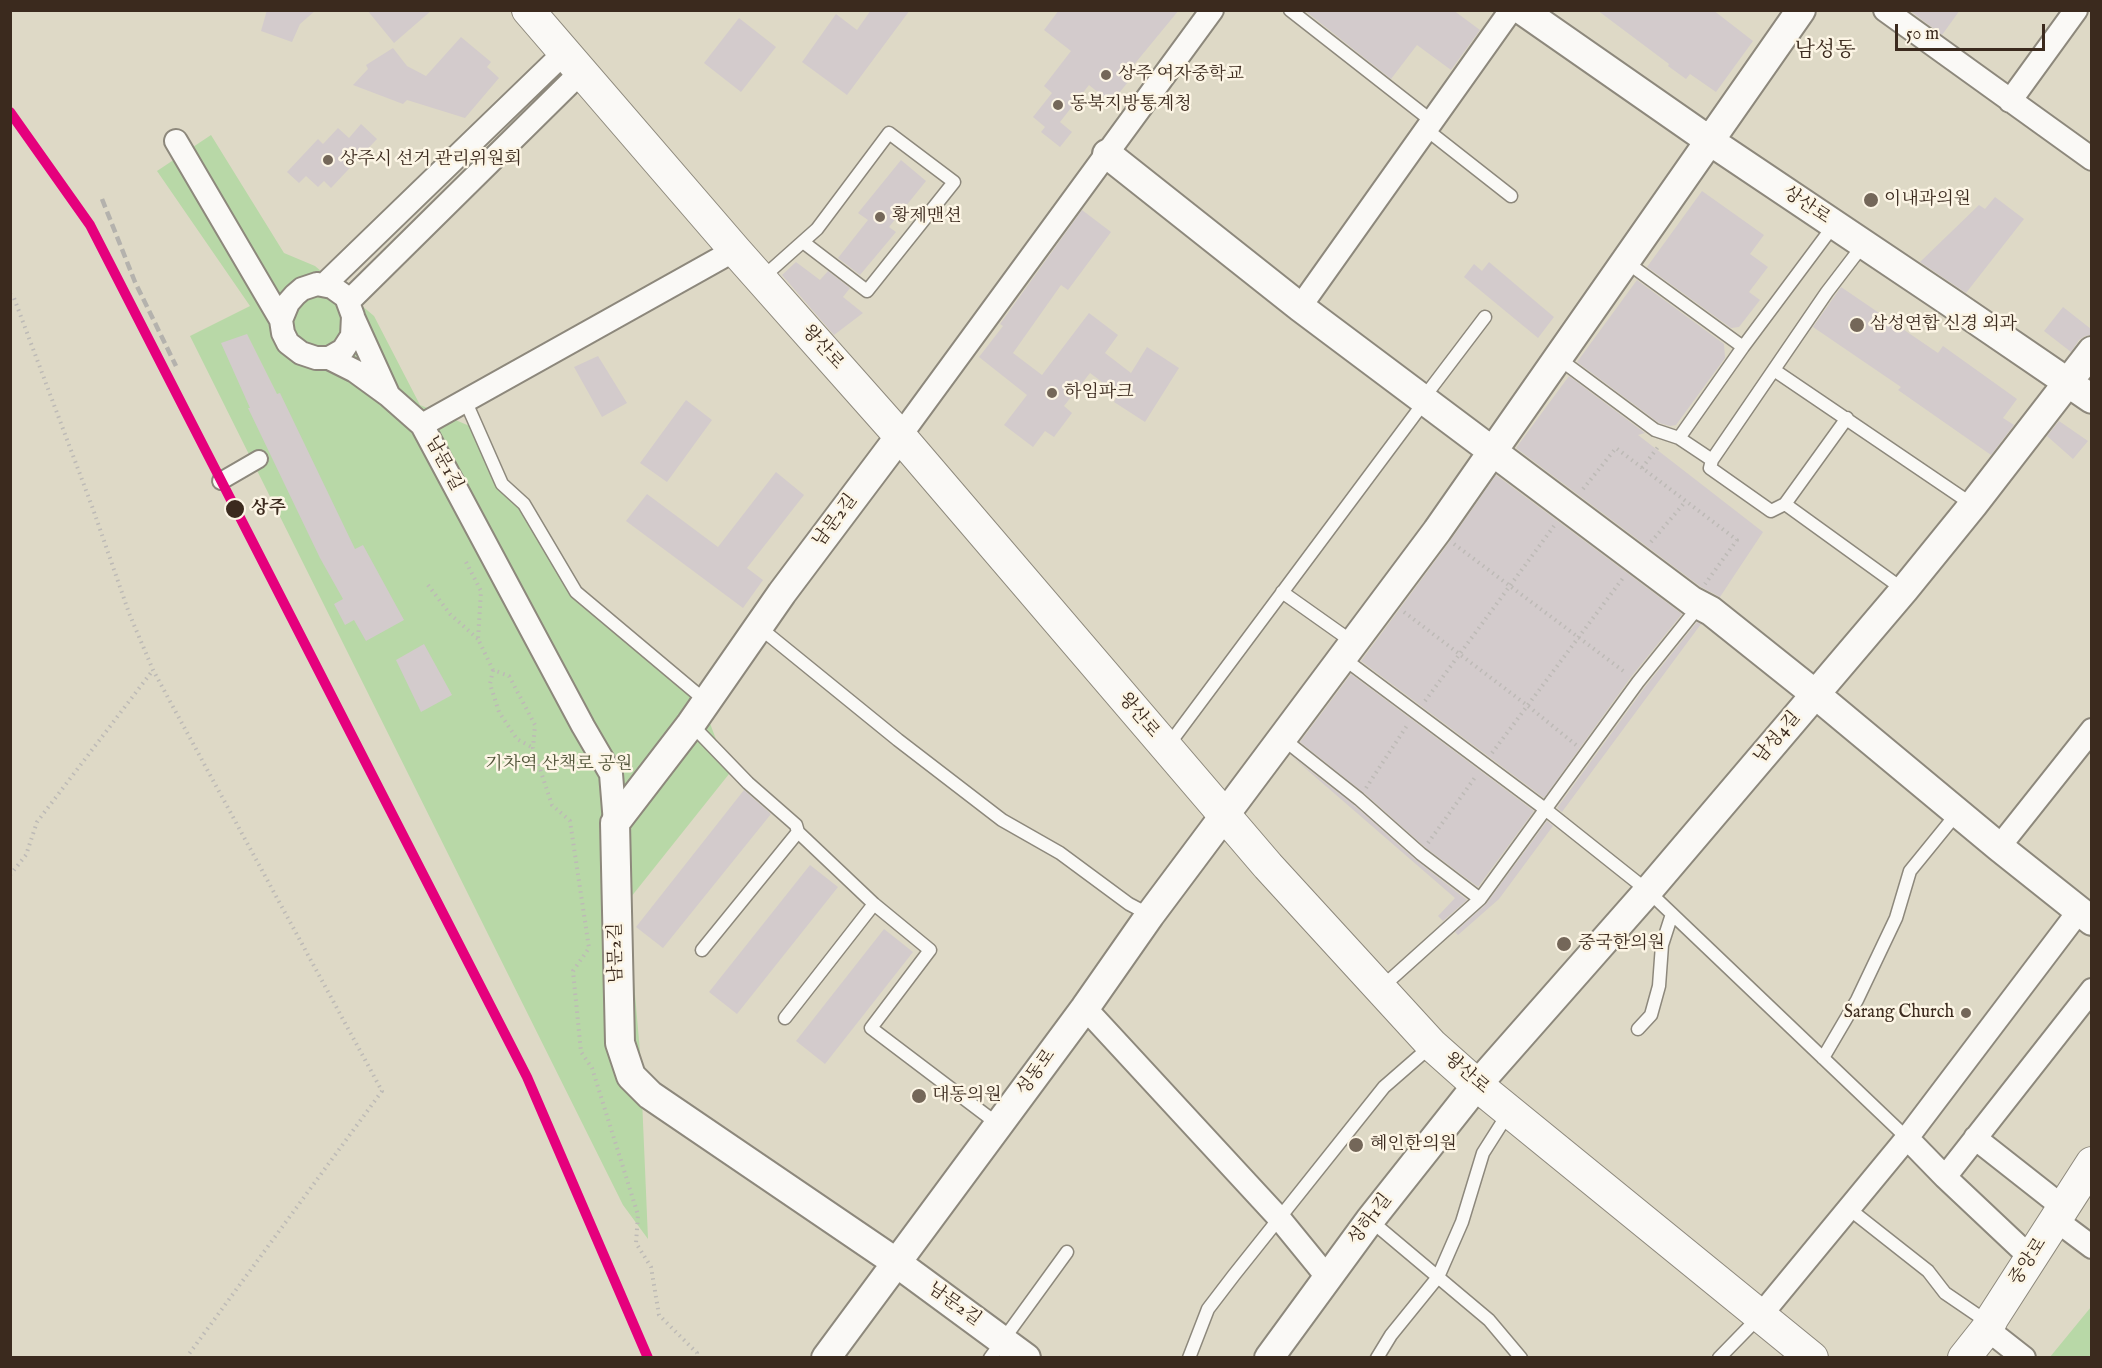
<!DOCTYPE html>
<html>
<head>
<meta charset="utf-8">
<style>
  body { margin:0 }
  #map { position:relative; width:2102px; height:1368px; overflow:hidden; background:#ded9c6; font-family:"IM FELL English",serif }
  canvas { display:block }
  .frame { position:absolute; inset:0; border:12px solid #3b2a1e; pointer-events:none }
  .scale { position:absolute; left:1895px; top:24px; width:150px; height:27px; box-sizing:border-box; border:3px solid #3b2a1e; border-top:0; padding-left:8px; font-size:18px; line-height:21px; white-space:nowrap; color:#3b2a1e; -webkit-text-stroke:4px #fcf5e5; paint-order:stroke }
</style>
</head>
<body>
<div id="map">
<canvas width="2102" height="1368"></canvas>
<div class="frame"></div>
<div class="scale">50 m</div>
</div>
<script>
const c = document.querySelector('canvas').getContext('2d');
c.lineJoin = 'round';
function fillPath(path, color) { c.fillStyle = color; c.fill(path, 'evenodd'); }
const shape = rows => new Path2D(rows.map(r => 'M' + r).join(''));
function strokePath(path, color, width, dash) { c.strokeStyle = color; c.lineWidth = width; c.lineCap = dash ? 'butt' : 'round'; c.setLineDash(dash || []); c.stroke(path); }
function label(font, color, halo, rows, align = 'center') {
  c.font = font + ' "IM FELL English","Noto Serif KR",serif'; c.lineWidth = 5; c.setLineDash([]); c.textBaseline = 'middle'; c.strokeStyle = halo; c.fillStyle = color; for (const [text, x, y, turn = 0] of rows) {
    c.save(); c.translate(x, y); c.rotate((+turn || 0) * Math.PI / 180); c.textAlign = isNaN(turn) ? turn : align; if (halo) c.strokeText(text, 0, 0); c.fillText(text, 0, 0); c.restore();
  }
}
const green = shape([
  [211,135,284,253,315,266,374,316,420,405,472,427,579,604,702,702,729,774,627,902,640,1052,648,1239,623,1205,190,336,250,306,157,171],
  [2091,1307,2091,1357,2050,1357]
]);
const building = shape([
  [267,10,316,10,300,24,292,42,261,31],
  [367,10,432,10,394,43],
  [871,10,910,10,847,95,802,62,836,14,857,30],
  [1059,10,1179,10,1123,78,1128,82,1111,103,1089,85,1060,122,1072,132,1060,147,1041,132,1045,127,1033,117,1052,93,1044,86,1071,51,1044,30],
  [1304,10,1453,10,1480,30,1451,70,1417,45,1391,79],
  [1597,10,1713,10,1753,41,1716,92,1690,74,1686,79,1668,66,1669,64],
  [1909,10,1960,10,1942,35],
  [739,18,776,47,741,92,704,63],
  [461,37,491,62,487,67,499,78,465,118,407,100,403,104,353,85,368,69,366,65,393,48,407,66,426,76],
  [361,124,377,139,331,188,324,181,318,187,306,176,299,183,287,172,318,139,323,144,338,128,349,138],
  [901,160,926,181,889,227,896,232,860,275,838,258,868,220,858,213],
  [1702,191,1764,235,1750,254,1768,267,1749,292,1760,300,1739,327,1731,328,1647,267],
  [1995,197,2024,219,1966,293,1920,262,1979,205,1985,209],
  [1082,210,1111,232,1068,290,1061,285,1013,353,1042,375,1089,313,1118,335,1105,353,1131,373,1147,347,1179,368,1145,422,1114,402,1118,394,1090,373,1064,406,1072,413,1054,437,1045,431,1033,447,1004,425,1027,395,979,357,1003,326,1000,324],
  [796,262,820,280,828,271,850,288,843,297,863,313,834,335,782,275],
  [1489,262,1554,317,1538,338,1464,277,1474,264,1482,271],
  [1637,280,1724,344,1725,358,1676,425,1670,426,1659,423,1577,362],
  [1841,287,1938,353,1943,346,2017,399,2003,418,2014,425,1991,455,1898,390,1901,387,1813,327],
  [2063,307,2091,329,2091,335,2085,336,2079,340,2071,352,2044,331],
  [247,334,277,394,280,393,355,549,363,545,404,620,366,641,354,620,345,625,334,604,343,599,320,558,248,408,250,408,221,343],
  [598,356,627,403,602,417,574,367],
  [1569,376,1645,433,1638,435,1763,532,1720,597,1701,587,1516,448],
  [686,400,712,420,667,482,640,463],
  [2059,421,2088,441,2073,459,2047,436],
  [776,472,804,495,747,568,763,580,743,608,626,521,647,494,718,547],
  [1496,475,1682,614,1631,677,1544,798,1361,661,1450,541],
  [1697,622,1701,624,1562,812,1557,808,1645,687],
  [424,644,452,695,421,712,396,660],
  [1351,674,1534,811,1478,887,1426,848,1364,793,1300,742],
  [1290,755,1354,805,1416,860,1467,900,1443,921,1438,916,1455,898],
  [744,790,771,814,663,948,636,927],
  [1547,821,1553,826,1499,899,1458,935,1455,932,1486,904],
  [810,865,838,887,737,1014,709,992],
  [884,929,913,952,825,1064,796,1041]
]);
const path = shape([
  [10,294,14,298,93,509,129,613,153,670,382,1091,186,1358],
  [1642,468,1658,447],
  [1583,489,1616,448,1737,540,1705,584],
  [1651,542,1686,501],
  [1454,544,1626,673],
  [466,562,481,591,478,639,493,670,509,676,535,725,533,748,552,805,570,821,589,948,573,971,581,1052,592,1068,638,1215,636,1243,651,1267,659,1315,697,1353,696,1358],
  [428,585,450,614,478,639],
  [1404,612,1528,706,1576,745],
  [493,670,490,684,499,712,517,739,533,748],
  [1425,701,1554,526],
  [1492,753,1623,578],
  [1366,788,1408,724],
  [1428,843,1476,776],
  [10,875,26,855,37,822,153,670]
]);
const service = shape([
  [1290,10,1433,122],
  [1427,130,1511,196],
  [1834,225,1743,347,1679,438,1712,460,1827,292,1863,245],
  [1625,261,1743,347],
  [762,278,817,229,889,133,954,182,867,291,803,242],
  [1558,358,1655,430,1679,438],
  [1774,370,1973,505],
  [465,400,502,484,524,504,576,592,707,702],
  [1422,400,1485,317],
  [1712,460,1710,468,1771,511,1785,504,1904,590],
  [1785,504,1847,418],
  [1282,592,1354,643],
  [759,627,898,740,1002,820,1060,853,1129,904,1150,915],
  [1343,658,1545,809,1648,891,1907,1138],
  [691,724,748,783,796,825,798,832,874,904,930,950,871,1028,999,1125],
  [1282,738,1359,799,1421,854,1480,899],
  [1167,747,1425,401],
  [702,950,798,832],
  [1381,988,1480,899,1638,682,1700,605],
  [785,1018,874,904],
  [1638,1029,1651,1015,1659,986,1662,945,1672,914],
  [1823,1058,1857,1000,1896,918,1910,871,1958,812],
  [1848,1208,1928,1271,1945,1293,1989,1323],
  [1370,1220,1489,1320,1521,1358],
  [990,1358,1067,1252],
  [1189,1358,1208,1309,1234,1275,1384,1087,1431,1046],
  [1377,1358,1391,1335,1438,1277,1462,1222,1483,1153,1509,1112],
  [1719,1358,1759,1317]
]);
const pedestrian = shape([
  [221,481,259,459]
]);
const minor = shape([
  [1885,10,2092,159],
  [2010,101,2076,10],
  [176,141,281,320],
  [317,284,332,287,346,297,353,316,352,336,343,350,329,358,316,358,301,353,288,343,283,333,281,320,288,303,295,295,302,289,317,284],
  [324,285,565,52],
  [348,302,582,71],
  [1300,307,1511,10],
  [353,317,388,394],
  [329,358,355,371,388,395,422,425],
  [900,436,1212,10],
  [615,823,611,774,583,726,422,425,735,250],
  [1999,847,2092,730],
  [1085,1008,1279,1218,1328,1278],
  [1907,1138,1945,1177,2031,1258],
  [1975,1138,2064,1208],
  [1945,1177,2092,990],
  [2056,1220,2092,1247],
  [1760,1316,1907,1138,2079,911],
  [1987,1329,2024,1358]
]);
const tertiary = shape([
  [1522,10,1710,141,1950,302,2092,399],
  [1107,154,1300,307,1692,601,1711,611,1815,694,1999,847,2092,921],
  [900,436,782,593,691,724,615,823,620,1043,631,1076,650,1095,897,1263,1026,1358],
  [826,1358,1085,1008,1150,915,1437,531,1801,10],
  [1269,1358,1370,1220,1477,1085,1648,891,1904,590,1973,505,2092,351]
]);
const secondary = shape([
  [528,10,735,250,900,436,1268,866,1432,1045,1477,1085,1812,1358],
  [1964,1358,1987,1329,1993,1317,2092,1163]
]);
const rail = shape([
  [102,199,135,282,176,366]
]);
const rail1 = shape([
  [10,112,90,225,527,1077,648,1358]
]);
const markers = [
  [1106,75,6,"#746759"],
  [1058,105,6,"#746759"],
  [328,160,6,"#746759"],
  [1871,200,8,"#746759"],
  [880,217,6,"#746759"],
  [1857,325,8,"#746759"],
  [1052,393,6,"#746759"],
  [235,509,10,"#3b2a1e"],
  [1564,944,8,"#746759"],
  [1966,1013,6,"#746759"],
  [919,1096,8,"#746759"],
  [1356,1145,8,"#746759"]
];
const poiNames = [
  ["상주 여자중학교",1118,75],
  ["동북지방통계청",1070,105],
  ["상주시 선거 관리위원회",340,160],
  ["이내과의원",1884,200],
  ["황제맨션",892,217],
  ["삼성연합 신경 외과",1870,325],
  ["하임파크",1064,393],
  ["중국한의원",1578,944],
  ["Sarang Church",1954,1013,"right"],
  ["대동의원",932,1096],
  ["혜인한의원",1370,1145]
];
const streetNames = [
  ["상산로",1806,206,34],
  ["왕산로",822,348,48],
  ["남문1길",443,464,62],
  ["남문2길",836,521,-53],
  ["왕산로",1138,716,50],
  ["남성4길",1778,738,-50],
  ["남문2길",617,953,-91],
  ["성동로",1037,1073,-54],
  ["왕산로",1466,1074,41],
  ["성하1길",1371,1220,-53],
  ["중앙로",2029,1262,-57],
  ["남문2길",954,1305,36]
];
const stopNames = [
  ["상주",251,509]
];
const parkNames = [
  ["기차역 산책로 공원",559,765]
];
const quarterNames = [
  ["남성동",1825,52]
];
fillPath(green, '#b8d8a7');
fillPath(building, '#d3cbcc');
strokePath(service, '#8d887c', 15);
strokePath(pedestrian, '#8d887c', 20);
strokePath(minor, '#8d887c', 26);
strokePath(tertiary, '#8d887c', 32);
strokePath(secondary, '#8d887c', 34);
strokePath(path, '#bdbab6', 4, [1.5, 4.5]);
strokePath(service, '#faf9f6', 12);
strokePath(pedestrian, '#faf9f6', 16);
strokePath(minor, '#faf9f6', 22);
strokePath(tertiary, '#faf9f6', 28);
strokePath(secondary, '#faf9f6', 32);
strokePath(rail, '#b4b2ad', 4.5, [9, 4.5]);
strokePath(rail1, '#e5007d', 10);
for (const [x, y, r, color] of markers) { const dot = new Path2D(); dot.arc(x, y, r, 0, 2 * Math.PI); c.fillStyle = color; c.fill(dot); strokePath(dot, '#fcf5e5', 2); }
label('18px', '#3b2a1e', '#fcf5e5', poiNames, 'left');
label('18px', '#3b2a1e', '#fcf5e5', streetNames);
label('bold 18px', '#3b2a1e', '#fcf5e5', stopNames, 'left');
label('18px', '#52553a', '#fcf5e5', parkNames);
label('21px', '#3b2a1e', '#fcf5e5', quarterNames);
</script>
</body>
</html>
